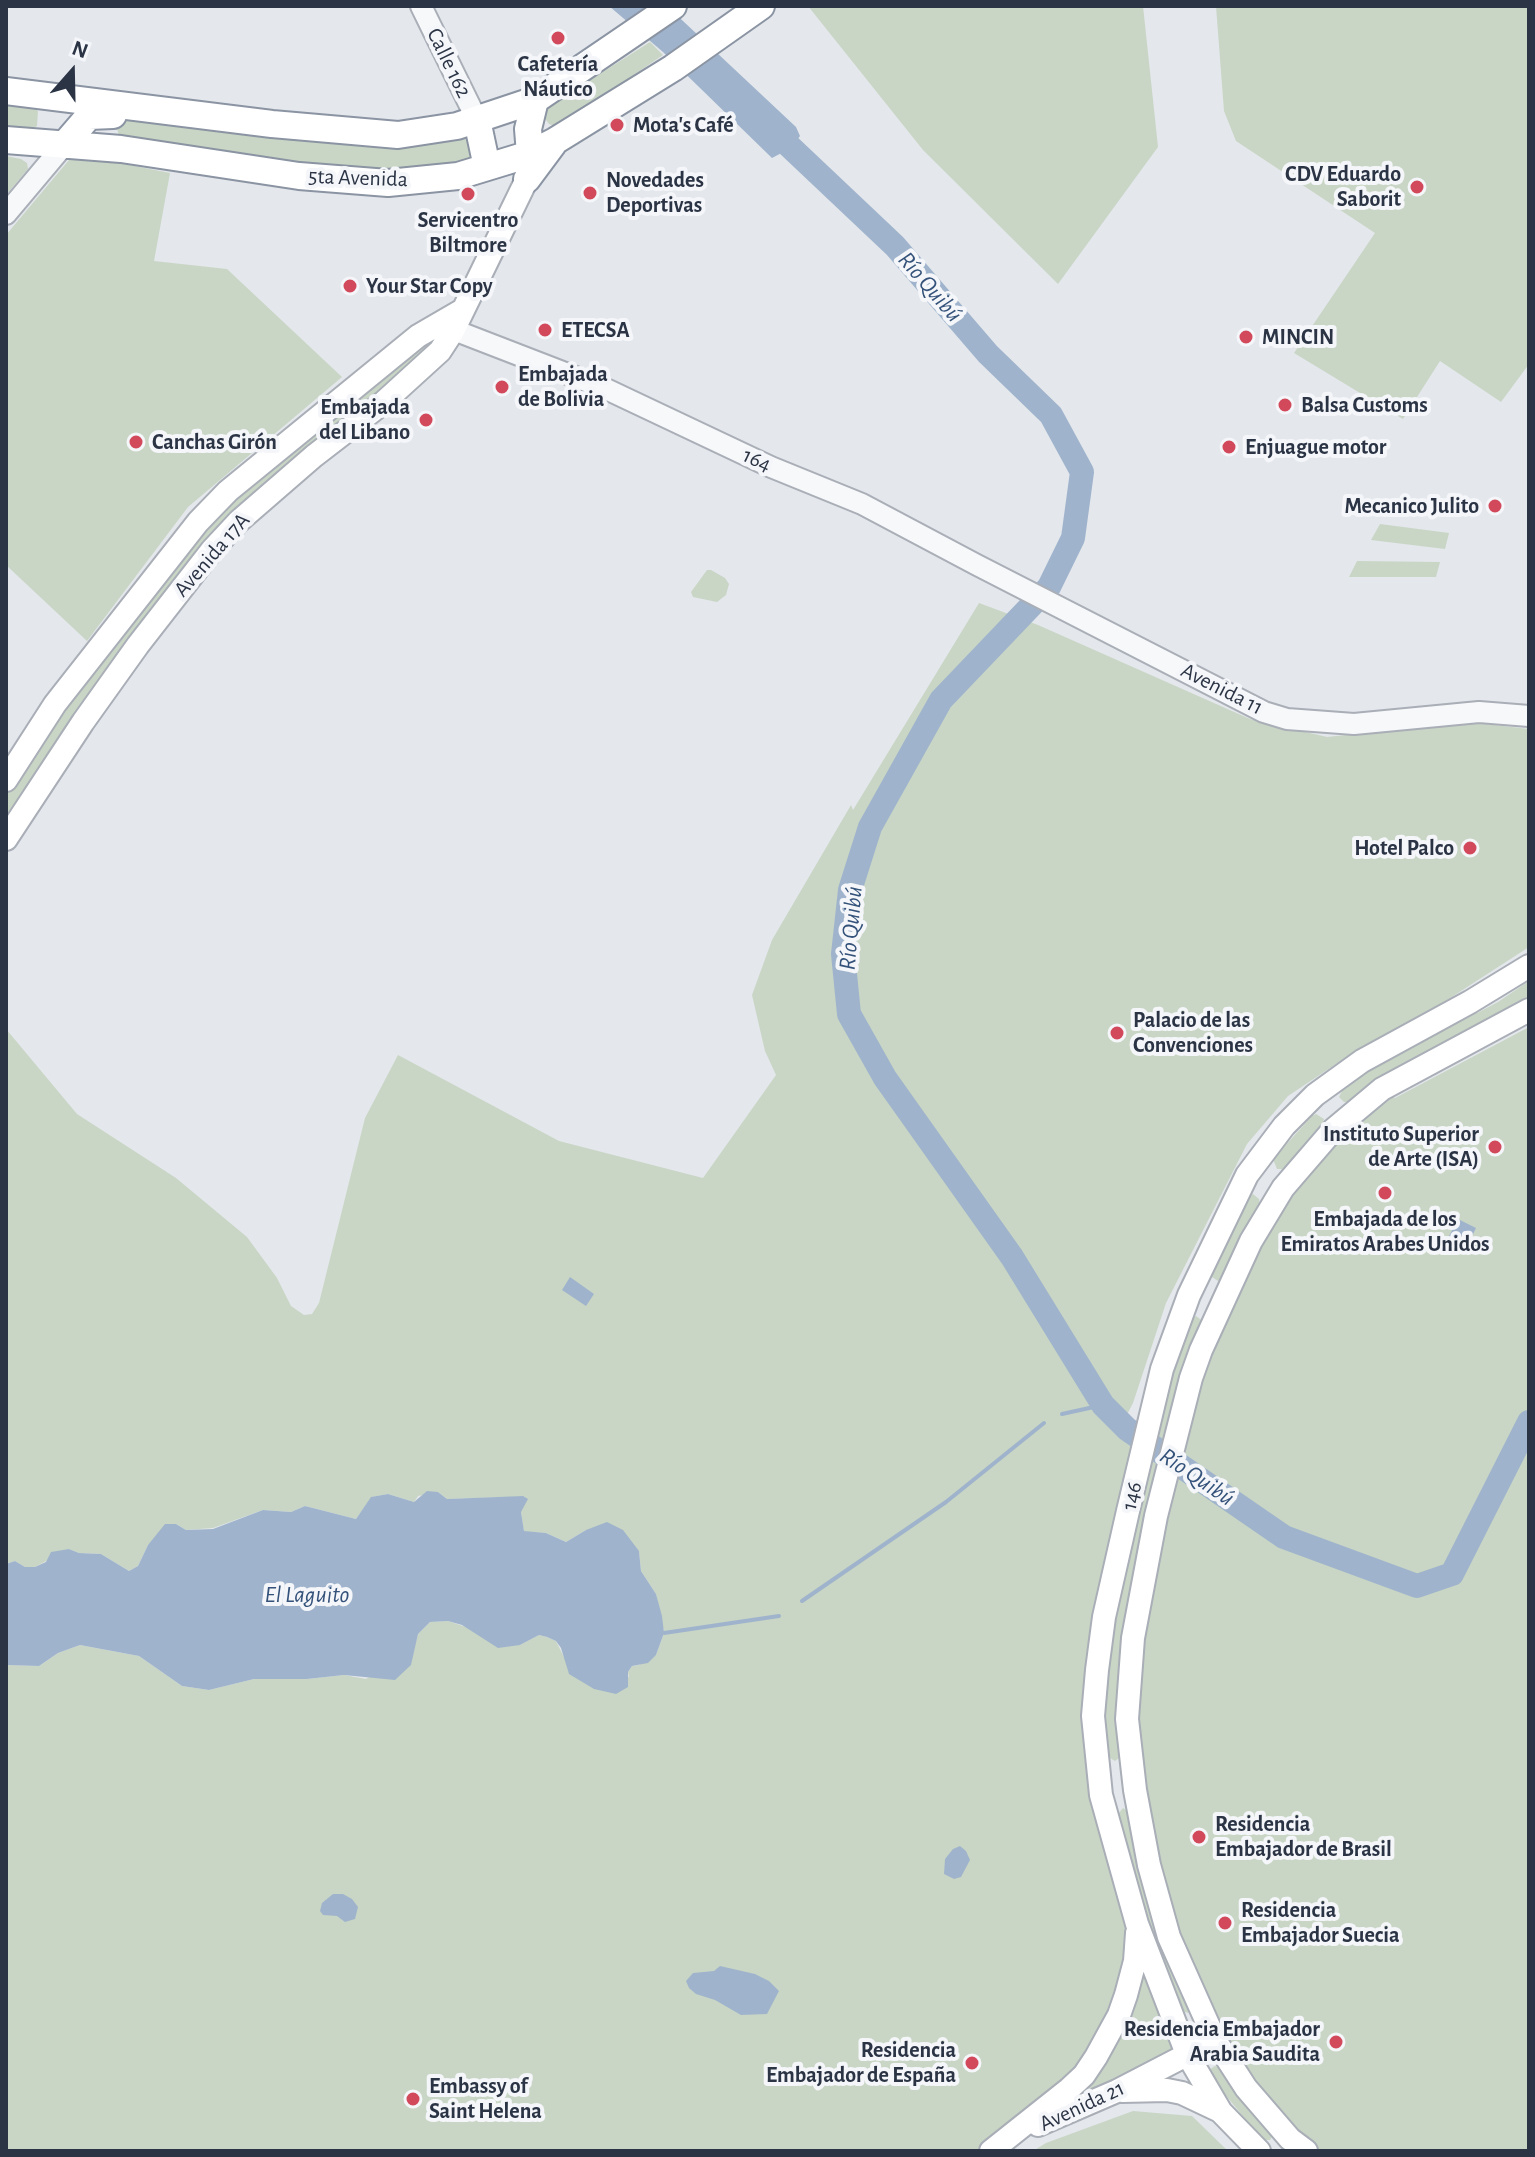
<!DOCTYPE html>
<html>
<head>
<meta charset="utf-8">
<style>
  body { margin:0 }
  #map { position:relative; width:1535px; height:2157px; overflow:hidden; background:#e4e7ec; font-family:"Alegreya Sans",sans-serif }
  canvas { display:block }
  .frame { position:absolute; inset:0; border:8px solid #2b3445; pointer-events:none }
  .north { position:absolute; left:32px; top:32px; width:80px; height:80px; -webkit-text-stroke:6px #f4f6f9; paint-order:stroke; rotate:20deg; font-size:22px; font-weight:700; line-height:32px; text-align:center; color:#2b3445 }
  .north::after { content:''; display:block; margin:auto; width:28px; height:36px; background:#2b3445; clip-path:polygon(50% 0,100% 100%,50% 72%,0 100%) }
</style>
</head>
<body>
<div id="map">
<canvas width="1535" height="2157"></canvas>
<div class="frame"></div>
<div class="north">N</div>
</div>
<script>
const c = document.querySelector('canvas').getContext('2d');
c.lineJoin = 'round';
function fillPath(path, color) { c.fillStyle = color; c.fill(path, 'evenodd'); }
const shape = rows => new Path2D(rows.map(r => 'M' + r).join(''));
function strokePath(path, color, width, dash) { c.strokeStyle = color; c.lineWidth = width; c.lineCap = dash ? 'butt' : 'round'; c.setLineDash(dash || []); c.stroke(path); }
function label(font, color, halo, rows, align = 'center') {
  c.font = font + ' "Alegreya Sans",sans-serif'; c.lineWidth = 8; c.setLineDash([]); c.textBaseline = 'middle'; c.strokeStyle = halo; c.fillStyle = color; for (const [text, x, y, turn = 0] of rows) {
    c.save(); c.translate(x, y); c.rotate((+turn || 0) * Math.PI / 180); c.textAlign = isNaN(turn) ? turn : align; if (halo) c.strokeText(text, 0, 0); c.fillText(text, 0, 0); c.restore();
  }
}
const green = shape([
  [808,6,1143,6,1158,147,1058,284,923,150],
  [1216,6,1529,6,1529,364,1501,402,1440,361,1403,419,1294,353,1375,233,1236,141,1224,111],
  [650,42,663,55,558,127,549,124,543,116,551,105],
  [6,103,30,106,38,111,37,126,31,129,6,126],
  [130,119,387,149,460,137,470,141,474,155,468,162,395,173,318,167,119,136,117,128,120,122],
  [74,154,170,173,154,261,227,269,342,377,188,507,87,641,6,565,6,235],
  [6,156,21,159,27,163,28,169,6,195],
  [422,343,429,349,426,354,245,505,6,825,6,796,63,710,154,591,226,504],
  [1380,524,1449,533,1445,549,1371,540],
  [1357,561,1440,562,1436,577,1349,577],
  [707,570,711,570,725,578,729,584,726,595,717,602,693,597,691,592],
  [979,603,1038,625,1250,719,1327,737,1468,722,1529,729,1529,947,1424,1015,1363,1046,1288,1096,1247,1144,1166,1303,1133,1403,1119,1430,1143,1448,1104,1617,1101,1795,1187,2054,991,2151,6,2151,6,1665,39,1666,58,1653,80,1645,139,1656,182,1686,209,1690,254,1679,307,1679,344,1675,366,1679,414,1648,418,1634,430,1622,448,1621,520,1645,539,1635,547,1637,556,1641,565,1659,629,1677,628,1672,632,1666,639,1665,656,1655,664,1633,656,1594,641,1571,639,1551,586,1530,566,1542,546,1533,524,1532,521,1512,508,1497,447,1499,438,1492,418,1496,414,1502,388,1494,372,1497,356,1519,305,1506,291,1512,263,1510,213,1528,186,1530,176,1524,148,1545,138,1566,129,1571,101,1554,79,1553,69,1549,35,1567,25,1567,15,1561,6,1564,6,1029,77,1114,176,1178,247,1237,277,1278,291,1306,304,1315,312,1314,319,1303,365,1118,398,1055,559,1141,703,1178,776,1075,765,1051,752,995,772,940,851,805,853,810],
  [1529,981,1529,999,1507,1013,1351,1102,1344,1102,1339,1097,1343,1089,1367,1071,1498,1002],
  [1529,1027,1529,2151,1306,2151,1246,2088,1169,1937,1127,1719,1191,1378,1251,1241,1382,1089,1395,1098],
  [1316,1114,1324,1119,1320,1129,1286,1169,1277,1169,1273,1159,1312,1116],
  [1253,1194,1259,1199,1260,1207,1225,1279,1218,1281,1212,1277,1211,1269,1247,1198],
  [1196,1316,1204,1322,1133,1590,1118,1685,1122,1756,1115,1761,1110,1758,1106,1745,1104,1711,1109,1650,1132,1548,1145,1474,1170,1371,1190,1320],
  [1123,1808,1129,1812,1190,2011,1188,2013,1183,2011,1177,2001,1147,1920,1118,1824,1118,1814],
  [1215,2066,1224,2070,1273,2135,1270,2140,1265,2140,1259,2136,1210,2076,1209,2070],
  [1133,2111,1192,2116,1228,2151,1033,2151,1046,2143]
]);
const water = shape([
  [609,6,667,6,796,127,800,136,791,148,772,158,663,52],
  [1458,1219,1476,1228,1464,1253,1451,1247,1455,1239,1448,1238],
  [570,1277,594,1294,586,1306,562,1290],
  [427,1491,438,1492,447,1499,523,1496,528,1499,521,1512,524,1531,546,1533,566,1542,586,1530,607,1522,623,1530,639,1551,641,1571,656,1594,662,1616,664,1633,656,1655,648,1663,632,1666,628,1672,628,1687,616,1694,594,1689,569,1674,561,1648,556,1641,547,1637,539,1635,520,1645,498,1648,462,1625,448,1621,430,1622,418,1634,411,1665,395,1680,344,1675,307,1679,254,1679,209,1690,182,1686,139,1656,80,1645,58,1653,39,1666,6,1665,6,1564,15,1561,25,1567,35,1567,46,1562,51,1552,69,1549,79,1553,101,1554,129,1571,138,1566,148,1545,165,1524,176,1524,186,1530,213,1529,263,1510,291,1512,305,1506,356,1519,371,1497,388,1494,414,1502],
  [960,1846,966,1851,970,1860,961,1877,954,1879,944,1874,945,1859,953,1849],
  [333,1894,343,1894,352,1899,358,1907,355,1919,345,1922,337,1916,323,1915,320,1911,322,1903],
  [720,1966,755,1974,769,1981,779,1991,767,2014,741,2015,715,2000,696,1994,689,1988,686,1981,693,1973,714,1971]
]);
const stream = shape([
  [1062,1414,1103,1405],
  [802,1601,946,1502,1044,1423],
  [664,1633,779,1616]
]);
const river = shape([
  [767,125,895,246,988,354,1051,415,1082,472,1073,538,1049,587,941,700,870,827,850,890,843,954,849,1014,885,1078,1012,1257,1103,1405,1127,1429,1284,1537,1417,1586,1452,1574,1529,1422]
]);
const tertiary = shape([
  [421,6,477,120],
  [6,214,64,145],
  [441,325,604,388,771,467,862,504,977,565,1264,712,1287,719,1354,724,1479,712,1529,716]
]);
const secondary = shape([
  [6,780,55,704,198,522,228,491,418,336,461,311],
  [6,839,83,722,138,645,212,550,239,521,314,456,384,402,440,351,453,331,527,179,529,164],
  [1122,2091,1167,2090,1182,2093,1220,2111],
  [1038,2125,1117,2091,1198,2049],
  [991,2151,1069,2089,1084,2075,1096,2057,1119,2015,1126,1995,1135,1961,1137,1933],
  [1259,2151,1221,2112,1187,2054,1137,1924,1101,1795,1093,1716,1097,1670,1104,1617,1128,1511,1162,1369,1189,1295,1247,1175,1284,1126,1315,1095,1362,1061,1470,1002,1529,966],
  [1306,2151,1290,2139,1246,2088,1215,2040,1169,1937,1149,1865,1135,1790,1127,1719,1133,1638,1156,1516,1191,1378,1201,1350,1251,1241,1283,1188,1333,1130,1382,1089,1529,1010]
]);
const trunk = shape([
  [6,91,272,124,398,135,457,126,535,100,673,6],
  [477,120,487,167],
  [6,140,121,149,299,176,388,183,458,176,530,154,555,141,673,68,761,6],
  [64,145,89,116,113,115],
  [530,154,528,129,535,100],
  [527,179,553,144]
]);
const markers = [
  [558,38,8,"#d1495b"],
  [617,125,8,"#d1495b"],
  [1417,187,8,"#d1495b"],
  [590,193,8,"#d1495b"],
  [468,194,8,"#d1495b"],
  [350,286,8,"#d1495b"],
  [545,330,8,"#d1495b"],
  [1246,337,8,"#d1495b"],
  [502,387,8,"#d1495b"],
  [1285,405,8,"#d1495b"],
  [426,420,8,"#d1495b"],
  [136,442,8,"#d1495b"],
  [1229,447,8,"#d1495b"],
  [1495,506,8,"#d1495b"],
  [1470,848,8,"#d1495b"],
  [1117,1033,8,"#d1495b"],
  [1495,1147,8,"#d1495b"],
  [1385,1193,8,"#d1495b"],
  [1199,1837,8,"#d1495b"],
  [1225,1923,8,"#d1495b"],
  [1336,2042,8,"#d1495b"],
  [972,2063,8,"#d1495b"],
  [413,2099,8,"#d1495b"]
];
const streetNames = [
  ["Calle 162",449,63,64],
  ["5ta Avenida",358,178,2],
  ["164",757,460,25],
  ["Avenida 17A",212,555,-49],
  ["Avenida 11",1222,689,27],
  ["146",1132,1496,-77],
  ["Avenida 21",1082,2106,-25]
];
const poiNames = [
  ["Cafetería",558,64,"center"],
  ["Náutico",558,89,"center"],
  ["Mota's Café",633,125],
  ["CDV Eduardo",1401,174,"right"],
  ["Saborit",1401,199,"right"],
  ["Novedades",606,180],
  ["Deportivas",606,205],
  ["Servicentro",468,220,"center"],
  ["Biltmore",468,245,"center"],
  ["Your Star Copy",366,286],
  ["ETECSA",561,330],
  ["MINCIN",1262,337],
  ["Embajada",518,374],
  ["de Bolivia",518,399],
  ["Balsa Customs",1301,405],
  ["Embajada",410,407,"right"],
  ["del Libano",410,432,"right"],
  ["Canchas Girón",152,442],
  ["Enjuague motor",1245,447],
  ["Mecanico Julito",1479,506,"right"],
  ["Hotel Palco",1454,848,"right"],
  ["Palacio de las",1133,1020],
  ["Convenciones",1133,1045],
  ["Instituto Superior",1479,1134,"right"],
  ["de Arte (ISA)",1479,1159,"right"],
  ["Embajada de los",1385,1219,"center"],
  ["Emiratos Arabes Unidos",1385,1244,"center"],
  ["Residencia",1215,1824],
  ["Embajador de Brasil",1215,1849],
  ["Residencia",1241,1910],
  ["Embajador Suecia",1241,1935],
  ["Residencia Embajador",1320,2029,"right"],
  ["Arabia Saudita",1320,2054,"right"],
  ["Residencia",956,2050,"right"],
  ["Embajador de España",956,2075,"right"],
  ["Embassy of",429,2086],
  ["Saint Helena",429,2111]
];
const waterNames = [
  ["Río Quibú",930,287,49],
  ["Río Quibú",851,928,-85],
  ["Río Quibú",1197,1477,34],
  ["El Laguito",307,1595]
];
fillPath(green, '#c9d6c5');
fillPath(water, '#9fb4cc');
strokePath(stream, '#9fb4cc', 4);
strokePath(river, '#9fb4cc', 24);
strokePath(tertiary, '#a9aeb7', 24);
strokePath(secondary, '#a9aeb7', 26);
strokePath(trunk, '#8b94a3', 30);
strokePath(tertiary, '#f7f8fa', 20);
strokePath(secondary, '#fff', 22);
strokePath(trunk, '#fff', 26);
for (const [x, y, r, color] of markers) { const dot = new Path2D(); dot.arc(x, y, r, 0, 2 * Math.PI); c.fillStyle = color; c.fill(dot); strokePath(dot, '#f4f6f9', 3); }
label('22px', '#2b3445', '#f4f6f9', streetNames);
label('bold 22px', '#2b3445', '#f4f6f9', poiNames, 'left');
label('italic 24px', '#34527a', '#f4f6f9', waterNames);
</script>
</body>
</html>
